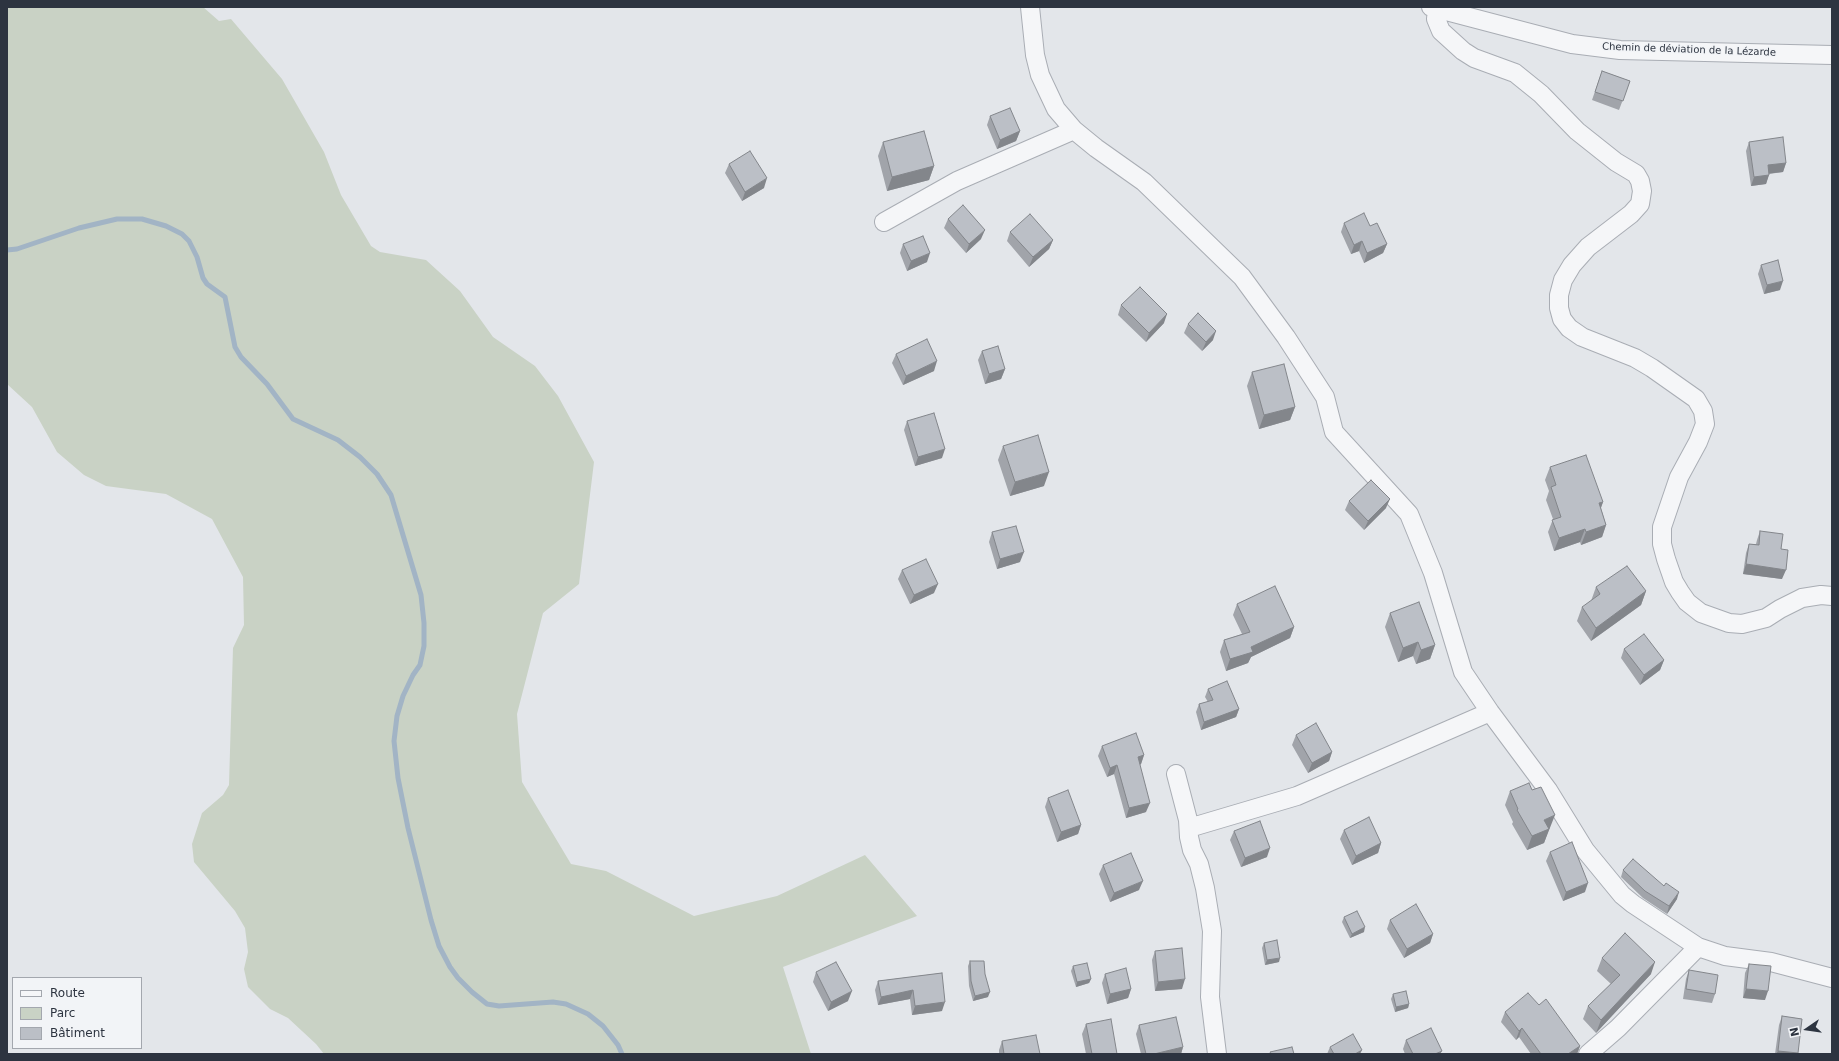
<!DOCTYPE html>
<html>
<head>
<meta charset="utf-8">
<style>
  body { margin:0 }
  #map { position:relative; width:1839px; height:1061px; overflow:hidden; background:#e3e6ea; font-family:"DejaVu Sans",sans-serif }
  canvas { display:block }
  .frame { position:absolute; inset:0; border:8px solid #2d3440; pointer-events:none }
  .legend { position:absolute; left:12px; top:977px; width:130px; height:72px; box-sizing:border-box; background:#f2f4f7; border:1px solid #a3a7ae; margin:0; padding:5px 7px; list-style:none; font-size:12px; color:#2d3440 }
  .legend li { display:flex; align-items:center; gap:8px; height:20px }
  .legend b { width:20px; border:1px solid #a3a7ae }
  .north { position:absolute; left:1787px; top:1009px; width:40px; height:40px; -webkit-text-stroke:3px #f2f4f7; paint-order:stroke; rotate:257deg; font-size:11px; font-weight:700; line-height:16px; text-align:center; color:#2d3440 }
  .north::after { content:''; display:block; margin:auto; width:14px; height:18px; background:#2d3440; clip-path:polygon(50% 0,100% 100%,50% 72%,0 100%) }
</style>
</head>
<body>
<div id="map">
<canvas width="1839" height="1061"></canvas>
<div class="frame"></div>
<ul class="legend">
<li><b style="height:5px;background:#f5f6f8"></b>Route</li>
<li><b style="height:11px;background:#c9d2c5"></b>Parc</li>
<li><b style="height:11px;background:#bbbfc6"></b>Bâtiment</li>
</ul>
<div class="north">N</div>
</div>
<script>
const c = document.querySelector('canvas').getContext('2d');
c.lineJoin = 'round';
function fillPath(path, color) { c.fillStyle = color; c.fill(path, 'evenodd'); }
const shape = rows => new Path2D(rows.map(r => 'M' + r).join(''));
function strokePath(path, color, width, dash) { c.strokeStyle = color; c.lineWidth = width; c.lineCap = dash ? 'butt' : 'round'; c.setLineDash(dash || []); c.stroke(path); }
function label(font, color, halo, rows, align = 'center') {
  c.font = font + ' "DejaVu Sans",sans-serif'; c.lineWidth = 3; c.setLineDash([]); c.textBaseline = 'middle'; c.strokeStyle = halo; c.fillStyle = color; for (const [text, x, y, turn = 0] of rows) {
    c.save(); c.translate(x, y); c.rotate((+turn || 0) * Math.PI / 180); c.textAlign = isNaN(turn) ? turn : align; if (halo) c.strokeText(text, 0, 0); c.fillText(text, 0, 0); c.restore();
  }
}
const green = shape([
  [7,7,203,7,219,21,231,19,282,79,324,152,341,195,371,246,380,252,426,260,460,291,493,337,535,366,558,396,594,462,579,584,543,613,517,714,522,782,571,864,606,871,694,916,777,896,865,855,917,916,783,967,811,1054,324,1054,316,1044,288,1018,270,1009,248,987,244,969,248,952,245,928,235,911,194,862,192,844,202,813,223,795,229,785,233,648,244,625,243,577,212,519,166,494,106,486,84,475,57,452,32,407,7,384]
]);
const stream = shape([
  [7,250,17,249,79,228,117,219,142,219,166,226,182,234,189,241,197,257,203,278,207,284,225,297,235,347,241,357,267,384,293,419,338,440,360,457,377,474,391,495,421,595,424,623,424,646,420,665,413,675,403,696,397,716,394,741,398,778,408,828,431,920,439,946,450,967,458,978,472,992,487,1004,499,1006,553,1002,566,1004,588,1014,603,1026,618,1045,622,1054]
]);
const minor = shape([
  [1030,7,1035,55,1040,75,1056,109,1074,130,1096,148,1144,182,1242,277,1286,337,1325,397,1334,432,1409,514,1433,573,1463,672,1490,712,1548,790,1585,850,1622,895,1633,904,1698,947,1725,956,1771,962,1832,978],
  [1431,7,1572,44,1620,50,1832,55],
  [1437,9,1436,19,1441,31,1463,51,1474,58,1515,73,1541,94,1577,131,1616,162,1636,174,1640,181,1642,191,1640,204,1631,214,1588,247,1572,265,1563,280,1559,295,1559,308,1562,319,1569,328,1582,337,1635,358,1652,368,1696,399,1703,411,1705,424,1698,442,1679,477,1662,527,1662,544,1666,559,1674,582,1680,592,1687,602,1701,613,1729,623,1742,624,1766,618,1780,609,1802,598,1821,595,1832,596],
  [884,222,957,181,1074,130],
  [1176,774,1188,820,1189,837,1192,850,1199,864,1205,888,1212,931,1210,997,1217,1054],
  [1189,828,1297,796,1490,712],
  [1588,1054,1618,1028,1698,947]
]);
const wall = shape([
  [1602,71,1630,81,1619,110,1592,100],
  [990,116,1020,131,1016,141,997,149,987,125],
  [883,142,934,166,929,180,887,191,878,156],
  [1749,142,1786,163,1783,172,1769,174,1766,184,1751,186,1746,151],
  [729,164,764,188,742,201,725,173],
  [948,219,981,239,966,253,944,228],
  [1344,223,1370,226,1387,244,1383,253,1364,263,1359,251,1351,254,1341,232],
  [1010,232,1053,240,1049,249,1029,267,1007,241],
  [903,244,927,262,907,271,900,253],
  [1761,265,1780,290,1764,294,1758,274],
  [1121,305,1164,323,1146,342,1118,315],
  [1188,324,1213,340,1202,351,1184,333],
  [982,351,1005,369,1001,379,985,384,978,360],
  [896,354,934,371,903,385,892,363],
  [1252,372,1295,407,1290,420,1259,429,1247,386],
  [907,421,942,458,915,466,904,430],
  [1003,446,1044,486,1010,496,998,460],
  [1550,467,1603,502,1601,508,1606,525,1602,537,1581,545,1580,542,1554,551,1548,532,1553,519,1546,500,1549,491,1545,480],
  [1349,501,1386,508,1364,530,1345,510],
  [1760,531,1781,549,1782,579,1743,574,1746,553,1749,544,1756,544,1757,540],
  [992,532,1020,562,997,569,989,542],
  [902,570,934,593,910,604,898,579],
  [1596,587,1646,591,1641,605,1591,641,1577,621,1582,607,1591,601],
  [1237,604,1294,627,1290,638,1251,657,1248,663,1226,671,1220,652,1224,640,1242,634,1233,615],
  [1390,613,1435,645,1430,659,1416,664,1413,656,1398,662,1385,627],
  [1624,649,1664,660,1660,670,1640,685,1621,658],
  [1208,689,1239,709,1236,717,1201,730,1196,712,1199,704,1208,702,1205,697],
  [1296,735,1332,752,1329,761,1308,773,1292,745],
  [1102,746,1144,755,1141,764,1140,765,1146,812,1126,818,1114,774,1107,777,1098,756],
  [1510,791,1550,829,1549,829,1544,843,1527,850,1512,824,1513,822,1505,805],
  [1048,798,1081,825,1078,834,1057,842,1045,807],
  [1344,830,1381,843,1378,853,1352,865,1340,839],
  [1234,831,1267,857,1241,867,1230,840],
  [1550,852,1585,892,1563,901,1546,861],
  [1103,865,1139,890,1110,902,1099,874],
  [1623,870,1677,899,1667,914,1643,898,1621,877],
  [1344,917,1364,932,1350,938,1342,922],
  [1390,920,1433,934,1430,943,1404,958,1387,929],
  [1264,943,1279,962,1265,965,1262,948],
  [1155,951,1182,989,1155,991,1152,960],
  [1602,958,1651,974,1596,1033,1583,1019,1588,1006,1611,984,1597,971],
  [970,961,985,974,988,997,973,1001,969,986,968,966],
  [1749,964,1765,1000,1743,998,1745,973],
  [1073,966,1091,979,1089,983,1076,987,1071,971],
  [1689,970,1715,994,1712,1003,1683,999,1686,979],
  [816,972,848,1001,828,1011,813,982],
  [942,973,942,1011,912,1015,910,999,878,1005,875,990,878,981],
  [1105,974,1131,989,1128,998,1107,1004,1102,983],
  [1393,994,1409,1004,1408,1008,1395,1012,1391,999],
  [1539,1005,1580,1046,1577,1054,1531,1054,1519,1037,1516,1040,1501,1022,1505,1012],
  [1782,1016,1802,1019,1797,1054,1775,1054,1779,1025],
  [1086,1024,1117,1054,1086,1054,1082,1034],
  [1139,1025,1183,1047,1181,1054,1141,1054,1136,1034],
  [1406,1040,1440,1054,1405,1054,1403,1049],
  [1002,1041,1040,1054,999,1054,999,1050],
  [1330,1047,1360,1054,1327,1054]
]);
const shadedWall = shape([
  [1020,131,1016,141,997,149,1000,140],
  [1786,163,1783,172,1765,174,1768,165],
  [934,166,929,180,887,191,892,177],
  [1769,175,1766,184,1751,186,1754,177],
  [767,178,764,188,742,201,745,192],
  [985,230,981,239,966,253,969,244],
  [1053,240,1049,249,1029,267,1033,257],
  [1362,241,1359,251,1351,254,1354,245],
  [1387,244,1383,253,1364,263,1367,253],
  [930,253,927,262,907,271,911,261],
  [1783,281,1780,290,1764,294,1767,285],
  [1167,314,1164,323,1146,342,1149,333],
  [1216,331,1213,340,1202,351,1206,342],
  [937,361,934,371,903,385,906,376],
  [1005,369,1001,379,985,384,989,374],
  [1295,407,1290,420,1259,429,1264,415],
  [945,449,942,458,915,466,918,457],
  [1049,472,1044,486,1010,496,1015,482],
  [1390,499,1386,508,1364,530,1368,521],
  [1603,502,1598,515,1599,503],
  [1606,525,1602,537,1581,545,1586,532],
  [1585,529,1580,542,1554,551,1559,538],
  [1024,552,1020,562,997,569,1000,559],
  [1746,564,1786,570,1782,579,1743,574],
  [938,584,934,593,910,604,914,595],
  [1646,591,1641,605,1591,641,1596,628],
  [1294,627,1290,638,1251,657,1248,663,1226,671,1230,659,1251,647],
  [1418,642,1413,656,1398,662,1403,648],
  [1435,645,1430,659,1416,664,1421,650],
  [1664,660,1660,670,1640,685,1644,675],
  [1239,709,1236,717,1201,730,1204,722],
  [1332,752,1329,761,1308,773,1312,763],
  [1144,755,1141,764,1134,767,1138,757],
  [1117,765,1114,774,1107,777,1110,768],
  [1150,803,1146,812,1126,818,1129,808],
  [1555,815,1544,843,1527,850,1532,836,1544,820],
  [1081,825,1078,834,1057,842,1061,832],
  [1381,843,1378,853,1352,865,1356,856],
  [1270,848,1267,857,1241,867,1245,858],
  [1143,881,1139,890,1110,902,1114,893],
  [1588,883,1585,892,1563,901,1566,892],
  [1679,892,1677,899,1667,914,1669,906],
  [1365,927,1364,932,1350,938,1352,934],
  [1433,934,1430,943,1404,958,1407,949],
  [1280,958,1279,962,1265,965,1267,960],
  [1655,962,1651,974,1596,1033,1601,1020],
  [1091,979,1089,983,1076,987,1077,982],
  [1185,979,1182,989,1155,991,1158,982],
  [1131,989,1128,998,1107,1004,1110,994],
  [1746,989,1768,991,1765,1000,1743,998],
  [913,990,910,999,878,1005,881,997],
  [852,991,848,1001,828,1011,831,1002],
  [990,992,988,997,973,1001,975,996],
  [945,1002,942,1011,912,1015,915,1006],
  [1409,1004,1408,1008,1395,1012,1396,1007],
  [1522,1028,1519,1037,1516,1040,1519,1031],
  [1580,1046,1577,1054,1568,1054],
  [1183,1047,1181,1054,1154,1054],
  [1362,1050,1360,1054,1355,1054],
  [1442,1051,1440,1054,1435,1054],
  [1778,1051,1798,1053,1797,1054,1776,1054]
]);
const building = shape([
  [1602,71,1630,81,1623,101,1595,92,1602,71],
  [1010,108,1020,131,1000,140,990,116,1010,108],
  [924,131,934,166,892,177,883,142,924,131],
  [1783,137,1786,163,1768,165,1769,175,1754,177,1749,142,1783,137],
  [750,151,767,178,745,192,729,164,750,151],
  [963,205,985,230,969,244,948,219,963,205],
  [1364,213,1370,226,1377,223,1387,244,1367,253,1362,241,1354,245,1344,223,1364,213],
  [1030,214,1053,240,1033,257,1010,232,1030,214],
  [923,236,930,253,911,261,903,244,923,236],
  [1778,260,1783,281,1767,285,1761,265,1778,260],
  [1140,287,1167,314,1149,333,1121,305,1140,287],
  [1198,313,1216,331,1206,342,1188,324,1198,313],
  [927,339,937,361,906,376,896,354,927,339],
  [998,346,1005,369,989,374,982,351,998,346],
  [1284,364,1295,407,1264,415,1252,372,1284,364],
  [934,413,945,449,918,457,907,421,934,413],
  [1038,435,1049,472,1015,482,1003,446,1038,435],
  [1586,455,1603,502,1599,503,1606,525,1586,532,1585,529,1559,538,1552,520,1561,517,1551,487,1556,485,1550,467,1586,455],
  [1371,480,1390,499,1368,521,1349,501,1371,480],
  [1016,526,1024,552,1000,559,992,532,1016,526],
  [1760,531,1783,534,1781,549,1788,550,1786,570,1746,564,1749,544,1759,545,1760,531],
  [926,559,938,584,914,595,902,570,926,559],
  [1627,566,1646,591,1596,628,1582,607,1600,594,1596,587,1627,566],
  [1275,586,1294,627,1251,647,1253,652,1230,659,1224,640,1250,632,1237,604,1275,586],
  [1419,602,1435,645,1421,650,1418,642,1403,648,1390,613,1419,602],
  [1644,634,1664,660,1644,675,1624,649,1644,634],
  [1227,681,1239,709,1204,722,1199,704,1213,700,1208,689,1227,681],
  [1316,723,1332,752,1312,763,1296,735,1316,723],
  [1136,733,1144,755,1138,757,1150,803,1129,808,1117,765,1110,768,1102,746,1136,733],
  [1529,783,1532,790,1541,787,1555,815,1544,820,1549,829,1532,836,1517,810,1518,809,1510,791,1529,783],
  [1068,790,1081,825,1061,832,1048,798,1068,790],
  [1369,817,1381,843,1356,856,1344,830,1369,817],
  [1260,821,1270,848,1245,858,1234,831,1260,821],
  [1572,842,1588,883,1566,892,1550,852,1572,842],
  [1131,853,1143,881,1114,893,1103,865,1131,853],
  [1633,859,1664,886,1666,883,1679,892,1669,906,1645,891,1623,870,1633,859],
  [1416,904,1433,934,1407,949,1390,920,1416,904],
  [1357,911,1365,927,1352,934,1344,917,1357,911],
  [1625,933,1655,962,1601,1020,1588,1006,1620,975,1602,958,1625,933],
  [1277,940,1280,958,1267,960,1264,943,1277,940],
  [1182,948,1185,979,1158,982,1155,951,1182,948],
  [970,961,984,961,985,974,990,992,975,996,971,981,970,961],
  [836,962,852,991,831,1002,816,972,836,962],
  [1087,963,1091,979,1077,982,1073,966,1087,963],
  [1749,964,1771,966,1768,991,1746,989,1749,964],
  [1126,968,1131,989,1110,994,1105,974,1126,968],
  [1689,970,1718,975,1715,994,1686,989,1689,970],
  [942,973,945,1002,915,1006,913,990,881,997,878,981,942,973],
  [1406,991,1409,1004,1396,1007,1393,994,1406,991],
  [1528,993,1539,1005,1546,999,1580,1046,1568,1054,1541,1054,1522,1028,1519,1031,1505,1012,1528,993],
  [1782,1016,1802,1019,1798,1053,1778,1051,1782,1016],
  [1176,1017,1183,1047,1154,1054,1146,1054,1139,1025,1176,1017],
  [1111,1019,1117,1054,1092,1054,1086,1024,1111,1019],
  [1431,1028,1442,1051,1435,1054,1413,1054,1406,1040,1431,1028],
  [1353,1034,1362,1050,1355,1054,1334,1054,1330,1047,1353,1034],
  [1036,1035,1040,1054,1004,1054,1002,1041,1036,1035],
  [1292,1047,1294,1054,1271,1054,1270,1052,1292,1047]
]);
const streetNames = [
  ["Chemin de déviation de la Lézarde",1689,50,2]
];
fillPath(green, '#c9d2c5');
strokePath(stream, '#a2b4c5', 5);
strokePath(minor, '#a9adb4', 20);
strokePath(minor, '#f5f6f8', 18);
fillPath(wall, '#a1a4aa');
fillPath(shadedWall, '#83868b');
fillPath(building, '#bbbfc6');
strokePath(building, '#83868b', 1);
label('10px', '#2d3440', '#f2f4f7', streetNames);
</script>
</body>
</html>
